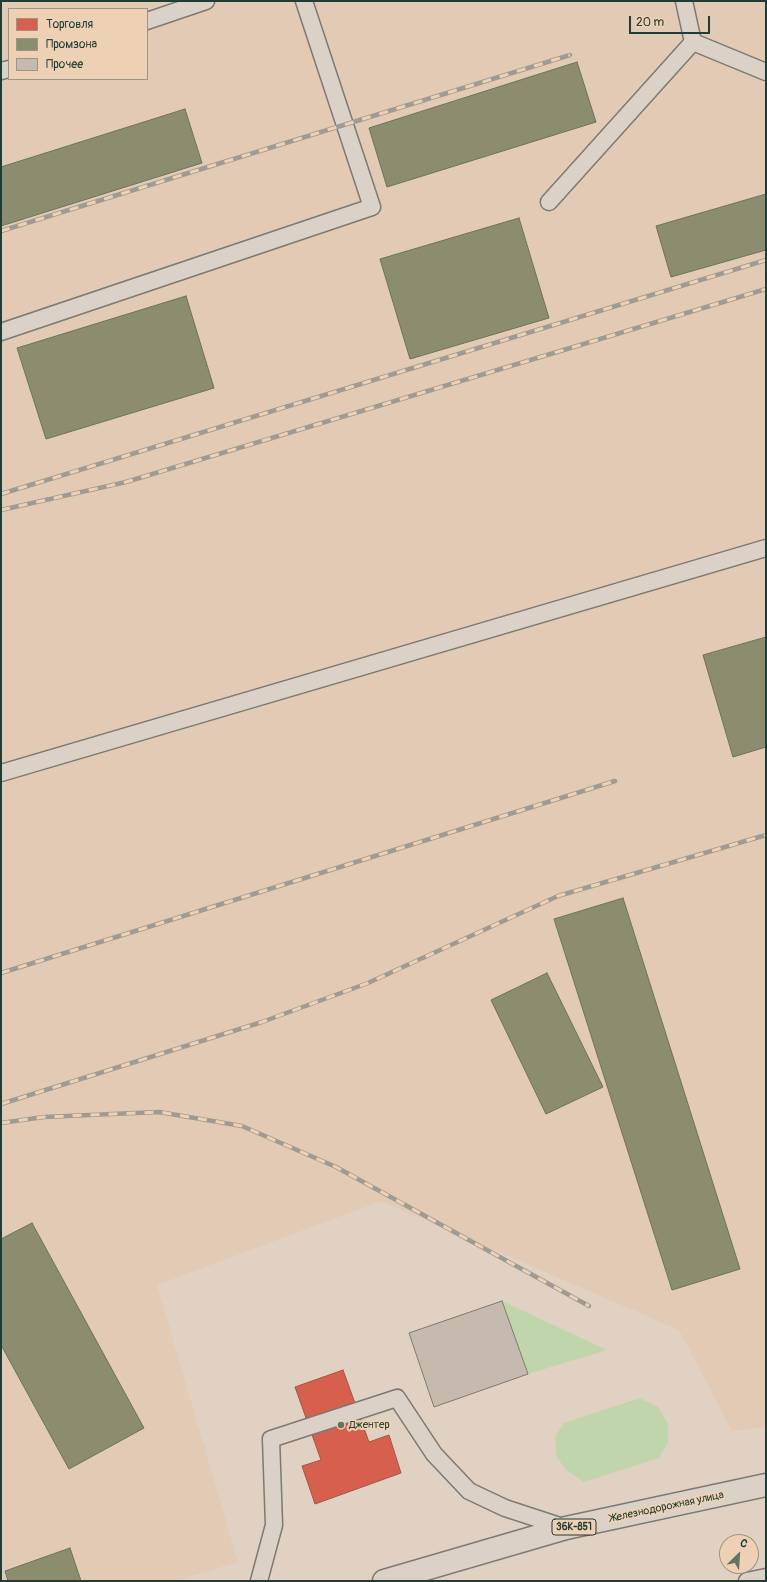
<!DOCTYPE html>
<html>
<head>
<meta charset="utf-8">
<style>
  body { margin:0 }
  #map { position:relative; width:767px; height:1582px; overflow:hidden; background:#e1d1c2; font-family:Pangolin,sans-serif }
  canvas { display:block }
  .frame { position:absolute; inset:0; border:2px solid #1f3d34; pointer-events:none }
  .legend { position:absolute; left:8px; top:8px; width:140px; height:72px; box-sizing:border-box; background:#eed1b5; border:1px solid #9b9681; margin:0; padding:5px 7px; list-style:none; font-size:12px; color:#1f3d34 }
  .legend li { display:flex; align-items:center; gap:8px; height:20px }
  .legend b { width:20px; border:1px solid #9b9681 }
  .north { position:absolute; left:719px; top:1534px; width:40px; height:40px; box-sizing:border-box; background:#eed1b5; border:1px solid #9b9681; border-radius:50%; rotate:25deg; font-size:11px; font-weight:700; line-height:16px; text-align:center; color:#1f3d34 }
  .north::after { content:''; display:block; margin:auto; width:14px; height:18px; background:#637166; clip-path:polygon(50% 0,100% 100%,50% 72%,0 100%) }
  .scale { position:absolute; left:629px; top:16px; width:81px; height:18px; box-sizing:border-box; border:2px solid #1f3d34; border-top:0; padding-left:5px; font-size:12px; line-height:14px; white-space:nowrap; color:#1f3d34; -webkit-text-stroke:3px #eed1b5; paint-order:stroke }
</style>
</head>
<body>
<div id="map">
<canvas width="767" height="1582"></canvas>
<div class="frame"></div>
<ul class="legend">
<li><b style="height:11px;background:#d6604d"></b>Торговля</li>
<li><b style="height:11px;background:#8c8c6e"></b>Промзона</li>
<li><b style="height:11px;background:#c6b9ad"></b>Прочее</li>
</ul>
<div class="north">С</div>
<div class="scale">20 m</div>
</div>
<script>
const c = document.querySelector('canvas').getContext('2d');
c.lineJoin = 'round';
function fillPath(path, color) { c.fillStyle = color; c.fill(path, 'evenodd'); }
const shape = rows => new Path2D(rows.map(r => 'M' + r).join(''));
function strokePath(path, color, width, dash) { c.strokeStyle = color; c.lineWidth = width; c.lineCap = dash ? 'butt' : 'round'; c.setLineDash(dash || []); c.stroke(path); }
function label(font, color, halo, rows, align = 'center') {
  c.font = font + ' Pangolin,sans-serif'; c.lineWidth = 4; c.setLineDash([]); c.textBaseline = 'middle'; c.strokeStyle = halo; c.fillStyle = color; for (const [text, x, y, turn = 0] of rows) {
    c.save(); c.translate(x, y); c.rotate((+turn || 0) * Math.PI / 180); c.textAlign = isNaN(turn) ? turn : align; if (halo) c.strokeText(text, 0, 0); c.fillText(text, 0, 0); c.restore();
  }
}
const built = shape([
  [1,1,766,1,766,1427,732,1431,679,1330,381,1201,157,1285,238,1562,176,1581,1,1581],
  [9,9,147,9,147,79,9,79]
]);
const green = shape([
  [502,1301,607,1350,528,1374],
  [640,1398,658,1407,668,1424,668,1443,659,1458,584,1482,566,1470,556,1456,555,1437,564,1423]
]);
const shops = shape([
  [343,1370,369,1442,389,1435,401,1473,315,1504,302,1466,321,1460,295,1387,343,1370]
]);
const industry = shape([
  [577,62,596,122,387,187,369,128,577,62],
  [185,109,202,163,1,226,1,167,185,109],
  [766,194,766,250,671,277,656,226,766,194],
  [519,218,549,318,410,359,380,259,519,218],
  [186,296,214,388,46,439,17,348,186,296],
  [766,637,766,747,733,757,703,655,766,637],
  [623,898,740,1269,672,1290,554,919,623,898],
  [547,973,603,1087,546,1114,491,1000,547,973],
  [32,1223,144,1428,69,1469,1,1345,1,1239,32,1223],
  [70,1548,81,1581,8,1581,5,1571,70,1548]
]);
const building = shape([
  [502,1301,528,1374,434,1407,409,1333,502,1301]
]);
const service = shape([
  [684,1,693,42,766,72],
  [147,21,206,1],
  [1,71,9,69],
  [549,202,693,42],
  [1,332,372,207,304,1],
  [1,773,766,548],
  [259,1581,274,1525,271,1439,397,1398,434,1454,469,1491,505,1508,566,1528],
  [747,1581,766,1577]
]);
const primary = shape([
  [384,1581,566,1528,766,1485]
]);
const rail = shape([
  [1,231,570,55],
  [1,494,766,260],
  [1,510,126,482,766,289],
  [1,973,615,781],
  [1,1104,262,1022,368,983,558,896,766,835],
  [1,1123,44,1117,159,1112,242,1126,336,1167,589,1306]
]);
const markers = [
  [341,1425,4,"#637166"]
];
const shields = [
  [574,1527,44]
];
const shieldNames = [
  ["36К-851",574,1527]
];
const poiNames = [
  ["Джентер",349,1425]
];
const streetNames = [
  ["Железнодорожная улица",667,1507,-12]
];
fillPath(built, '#e2cab4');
fillPath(green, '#c1d5ac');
fillPath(shops, '#d6604d');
strokePath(shops, '#9f5646', 1);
fillPath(industry, '#8c8c6e');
strokePath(industry, '#6b745d', 1);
fillPath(building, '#c6b9ad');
strokePath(building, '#7c7a72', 1);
strokePath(service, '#7c7a72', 19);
strokePath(primary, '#7c7a72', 25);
strokePath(service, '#dcd1c7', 16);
strokePath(primary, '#dcd1c7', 22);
strokePath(rail, '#9f9b92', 4.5);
strokePath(rail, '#eed1b5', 3, [9]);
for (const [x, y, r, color] of markers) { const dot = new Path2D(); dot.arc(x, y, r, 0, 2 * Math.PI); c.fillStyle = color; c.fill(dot); strokePath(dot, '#eed1b5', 1.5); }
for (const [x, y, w] of shields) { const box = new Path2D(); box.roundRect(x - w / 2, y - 8, w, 16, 3); c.fillStyle = '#eed1b5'; c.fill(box); strokePath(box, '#1f3d34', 1); }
label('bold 10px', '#1f3d34', null, shieldNames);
label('11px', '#1f3d34', '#eed1b5', poiNames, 'left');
label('11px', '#1f3d34', '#eed1b5', streetNames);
</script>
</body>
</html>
